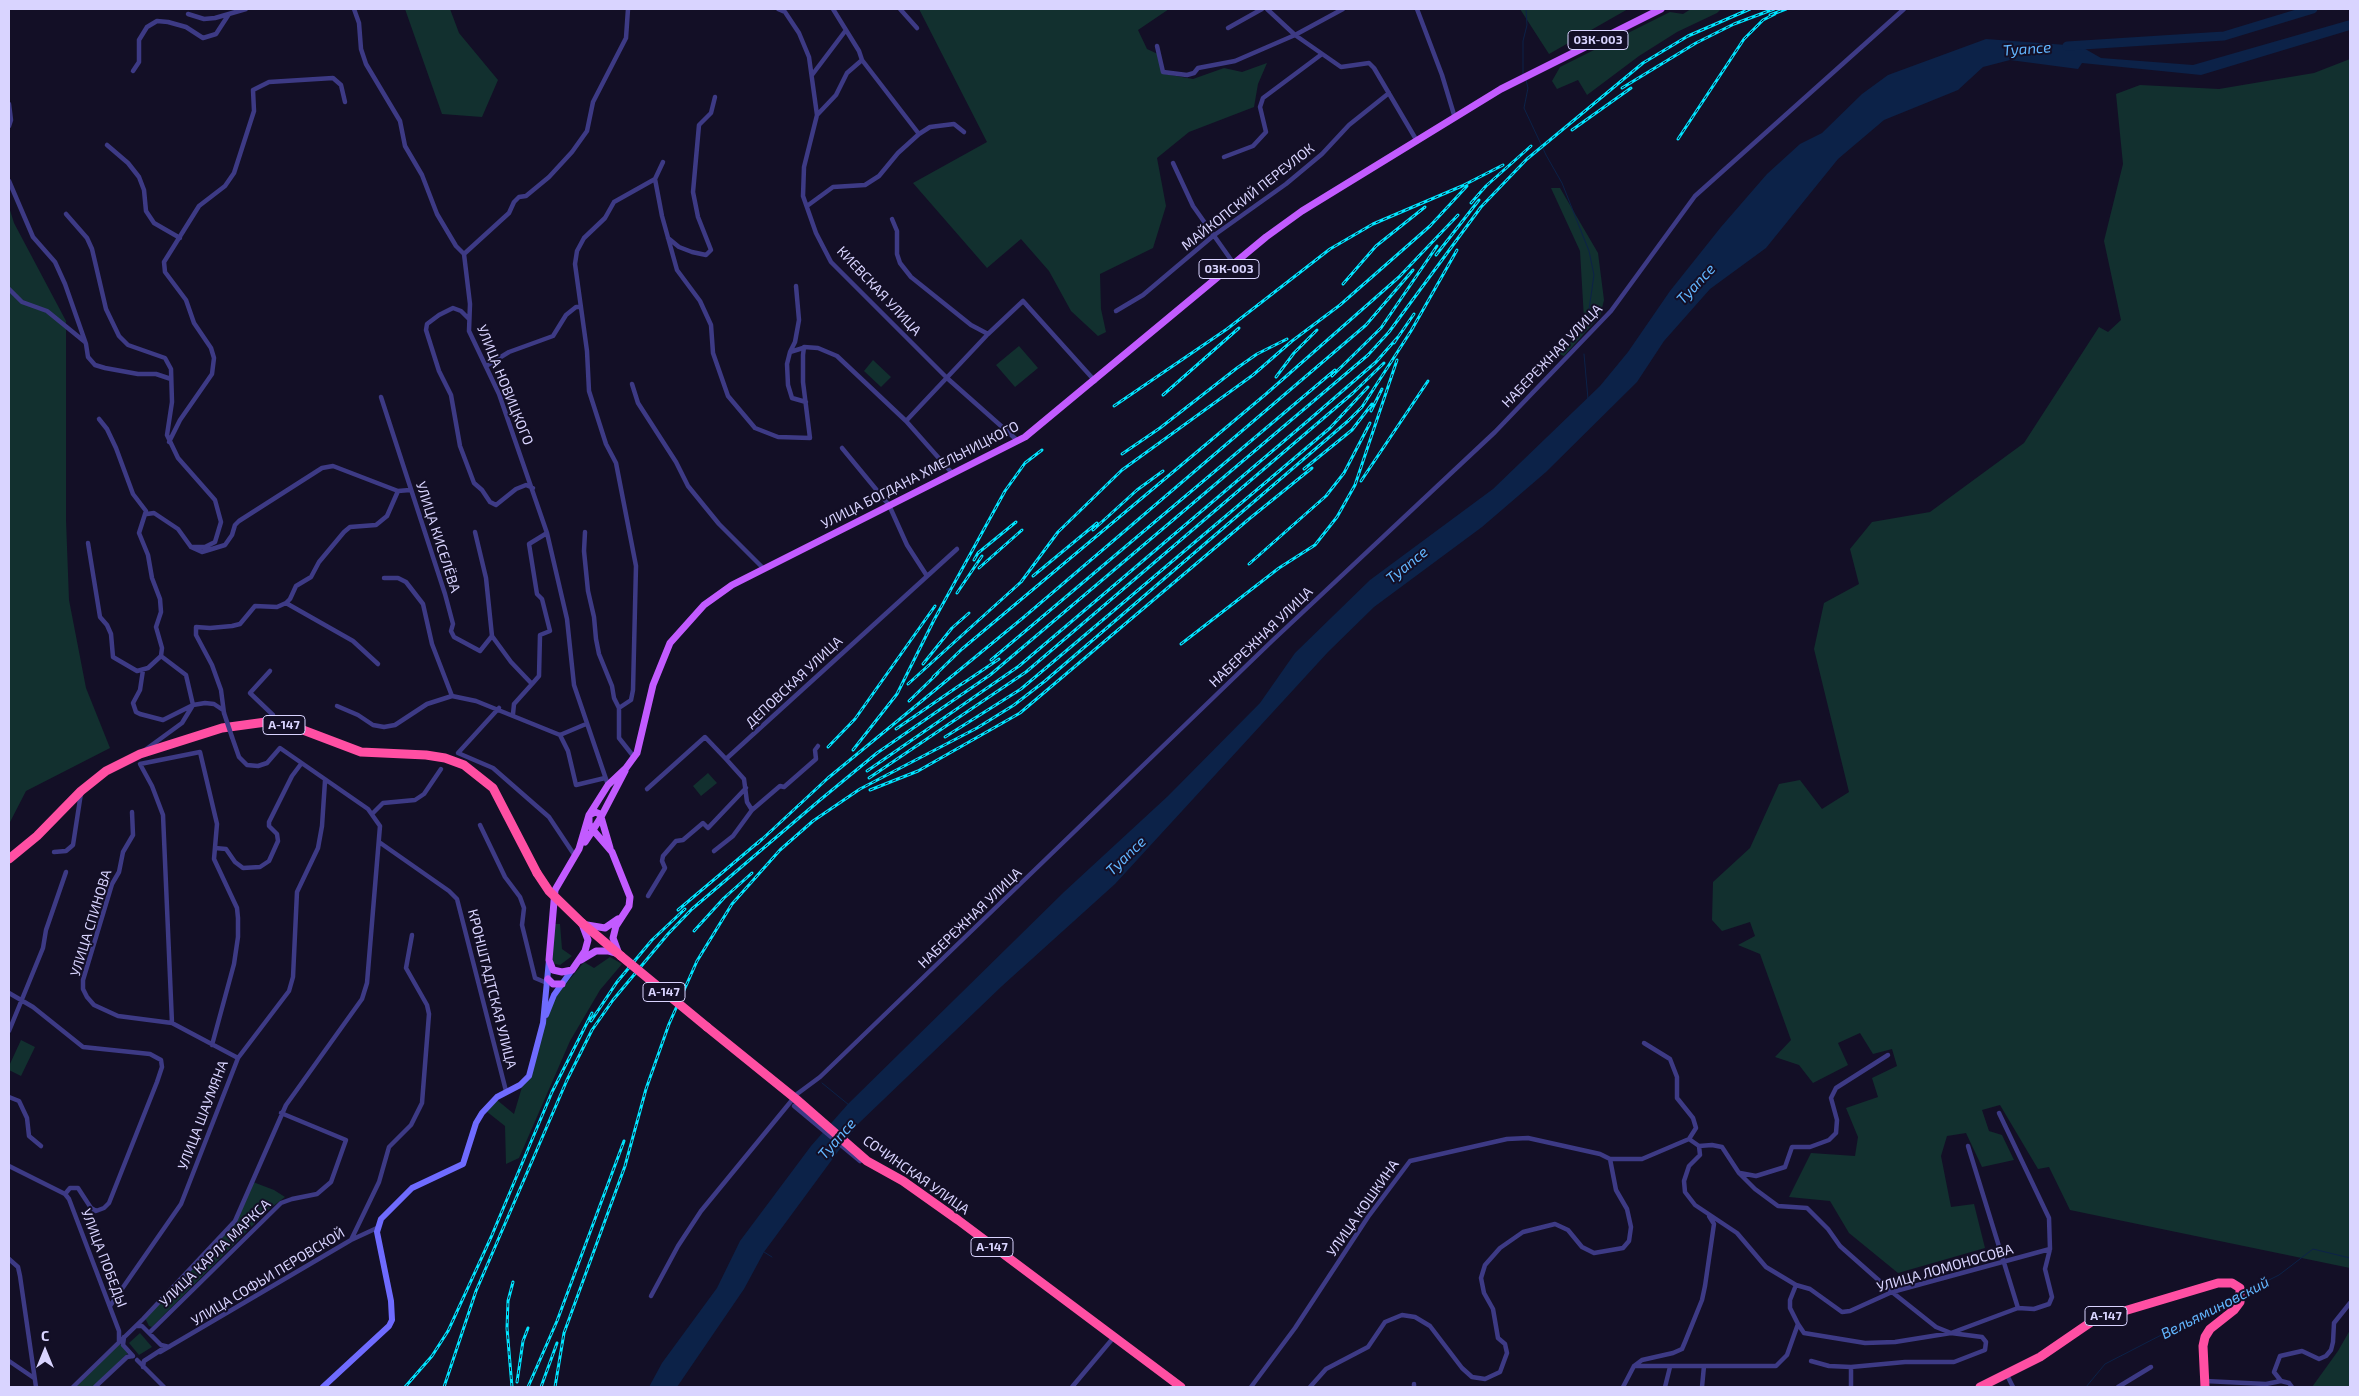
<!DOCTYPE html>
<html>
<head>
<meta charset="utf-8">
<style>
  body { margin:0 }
  #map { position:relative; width:2359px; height:1396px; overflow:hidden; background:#130f26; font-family:"Exo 2",sans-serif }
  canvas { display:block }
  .frame { position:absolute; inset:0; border:10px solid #d9d4ff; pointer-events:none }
  .north { position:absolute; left:20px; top:1326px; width:50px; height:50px; -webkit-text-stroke:4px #130f26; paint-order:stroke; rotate:0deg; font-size:14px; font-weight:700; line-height:20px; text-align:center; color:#d9d4ff }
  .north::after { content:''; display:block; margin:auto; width:18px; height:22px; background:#d9d4ff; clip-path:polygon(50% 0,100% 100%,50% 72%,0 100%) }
</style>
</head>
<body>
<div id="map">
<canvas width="2359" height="1396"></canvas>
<div class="frame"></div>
<div class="north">С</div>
</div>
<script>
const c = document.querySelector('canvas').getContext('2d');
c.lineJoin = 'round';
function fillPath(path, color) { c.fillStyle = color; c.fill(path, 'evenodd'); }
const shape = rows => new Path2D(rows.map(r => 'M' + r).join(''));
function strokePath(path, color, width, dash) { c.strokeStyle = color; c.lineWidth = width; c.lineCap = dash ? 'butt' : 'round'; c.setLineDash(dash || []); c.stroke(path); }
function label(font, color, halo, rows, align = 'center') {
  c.font = font + ' "Exo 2",sans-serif'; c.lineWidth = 4; c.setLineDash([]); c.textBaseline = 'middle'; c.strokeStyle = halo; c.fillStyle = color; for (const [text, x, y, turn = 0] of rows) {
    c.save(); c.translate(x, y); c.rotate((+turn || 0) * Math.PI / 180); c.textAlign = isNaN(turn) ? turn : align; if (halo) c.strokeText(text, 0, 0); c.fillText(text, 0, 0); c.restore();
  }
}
const green = shape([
  [405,9,450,9,459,33,498,80,482,117,442,114],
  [919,9,1169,9,1138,30,1147,49,1160,55,1165,74,1193,79,1224,68,1242,72,1267,63,1258,84,1254,107,1189,132,1157,158,1166,206,1153,248,1100,274,1101,309,1106,332,1098,336,1071,311,1049,271,1021,239,987,268,913,183,987,142],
  [1520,9,1628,9,1549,54],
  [1691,9,1721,9,1717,13,1677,32,1639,56,1587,95,1578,80,1557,89,1552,81,1560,67,1670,12,1683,14],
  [2350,59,2350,1268,2070,1210,2049,1167,2038,1169,2000,1105,1982,1110,1989,1131,2002,1135,2014,1160,1982,1167,1966,1133,1947,1136,1941,1156,1951,1207,1974,1204,1985,1248,1898,1273,1849,1233,1830,1201,1789,1197,1811,1153,1855,1156,1858,1137,1846,1108,1878,1097,1872,1078,1897,1066,1892,1049,1873,1054,1860,1033,1838,1043,1848,1065,1813,1083,1799,1065,1775,1057,1791,1040,1760,954,1738,945,1755,936,1750,922,1722,931,1712,920,1713,882,1750,848,1779,784,1800,780,1822,809,1849,792,1814,649,1824,603,1859,584,1850,549,1872,522,1930,512,2024,443,2099,327,2108,332,2121,320,2104,241,2123,164,2116,94,2140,85,2219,89,2314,73],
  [1551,188,1560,188,1598,253,1604,300,1600,316,1564,356,1559,354,1579,334,1584,319,1580,251],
  [9,207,14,223,66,321,66,520,69,600,86,688,110,748,26,791,9,824],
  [1019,346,1038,368,1015,387,996,365],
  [873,360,891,377,881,387,864,371],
  [708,773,717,783,701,796,693,786],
  [552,924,560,924,562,949,572,956,560,965,551,963],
  [610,957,622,964,600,990,570,1041,519,1158,506,1164,505,1126,486,1111,497,1100,514,1114,522,1087,532,1074,545,1023,556,996,584,962,594,968],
  [21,1040,35,1047,21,1076,9,1070,9,1066],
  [253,1182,274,1190,285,1197,268,1210,152,1327,149,1326,145,1318,232,1227],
  [2350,1330,2350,1387,2312,1387,2338,1351],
  [140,1333,152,1347,139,1355,129,1343],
  [119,1343,128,1353,93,1387,76,1387]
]);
const water = shape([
  [2350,20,2350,30,2201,75,2082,63,2078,69,2010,60,1983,67,1958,90,1884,120,1838,159,1766,248,1710,289,1664,341,1637,382,1546,472,1482,527,1374,607,1328,652,1115,884,1002,986,859,1123,764,1252,744,1289,677,1387,649,1387,662,1363,717,1288,740,1241,811,1146,848,1104,1064,892,1168,796,1260,703,1295,653,1370,580,1493,489,1600,386,1628,352,1670,291,1721,227,1767,174,1800,144,1822,133,1862,94,1888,75,1986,39,2080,46,2101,58,2193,65]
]);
const stream = shape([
  [1523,74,1523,41,1527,25,1526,9],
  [1526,80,1528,88,1524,108,1546,155,1562,183,1589,251,1594,275,1587,323],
  [1584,354,1588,399],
  [822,1083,849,1105],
  [764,1252,772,1257],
  [2243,1293,2279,1275,2313,1249,2350,1258],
  [2086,1387,2105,1364,2237,1296]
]);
const river = shape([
  [2067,46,2224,36,2313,9]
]);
const street = shape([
  [354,9,359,23,361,49,366,64,400,121,405,146,422,175,437,214,456,246,464,254,470,304,469,331,499,394,547,533,567,619,574,685,608,785],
  [778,9,785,12,799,33,809,57,817,115,804,167,803,196,816,233,831,262,947,378,1018,441],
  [833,9,859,51,862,60,919,134],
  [900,9,917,28],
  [1267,9,1295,35,1341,67,1369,63,1374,68,1417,141],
  [1417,9,1442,75,1455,118],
  [188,14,204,19,215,18,246,9],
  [1228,28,1262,9],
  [1157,46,1163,72,1187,75,1194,73,1198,68,1235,61,1295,35,1343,9],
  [133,71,139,62,139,40,147,27,157,21,168,22,186,27,203,38,216,34,229,14],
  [812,75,846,30],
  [9,104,11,120,9,126],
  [817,115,836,95,847,73,862,60],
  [107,145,128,163,139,177,144,190,146,211,154,223,180,238],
  [1224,157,1253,146,1266,132,1260,107,1263,98,1322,54],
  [663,162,655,179,662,216,677,270,700,301,711,325,713,353,728,396,755,428,778,437,810,438,803,382,803,355,804,347,818,348,837,356,906,421,952,473],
  [1173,163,1193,206,1234,264],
  [9,181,33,237,55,262,65,284,86,344,88,357,95,365,105,368,138,374,156,374,171,379],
  [807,206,833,187,865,185,879,176,898,153,919,134,930,127,954,124,964,132],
  [66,214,87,238,92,249,106,309,119,336,128,345,165,358,171,369,172,402,167,435,178,458,215,500,221,522,215,542,205,547,191,547],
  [892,219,897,231,897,254,900,263,911,277,971,325,988,334],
  [668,238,679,247,692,252,706,255,711,250,698,217,693,192,699,125,711,113,715,97],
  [464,254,509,213,514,202,519,197,526,196,549,177,572,152,587,131,593,102,626,38,628,9],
  [796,286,799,320,795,342,790,352,803,348],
  [9,289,22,302,47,311,85,342],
  [1116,311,1143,295,1213,236,1286,184,1322,154,1349,125,1389,93],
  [469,319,461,311,453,308,439,315,427,324,426,330,439,371,451,395,460,446,474,483,482,490,490,502,496,505,516,489,526,485,533,488],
  [790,352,787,364,788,385,792,398,806,402],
  [486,366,509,352,553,336,566,315,576,307,581,307],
  [632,384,638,403,676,462,688,486,719,524,764,569],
  [381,397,445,594,453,624,451,631,454,637,480,651,492,636],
  [99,419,107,429,116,448,133,494,146,511,139,533,148,555,152,578,160,599,161,612,156,627,162,648,161,656,186,675,193,705,182,723,145,750],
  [906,421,988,334,1023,301,1095,381],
  [169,442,180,420,212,374,214,358,211,348,194,323,186,300,165,272,164,262,199,206,225,186,234,173,254,111,253,90,269,82,333,78,341,85,345,102],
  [842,448,889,505,907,545,927,576],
  [147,514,154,513,178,529,191,547,202,552,225,545,232,535,235,525,239,521,322,468,333,466,398,491,410,490],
  [475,532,486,578,492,636,511,662,532,684,514,704,513,714],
  [585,532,584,551,588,591,594,617,596,639,599,654,612,686,614,698,619,708],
  [88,543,100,617,107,625,111,634,113,657,137,671,148,668,161,656],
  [384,578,398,578,406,582,423,604,432,644,452,696],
  [286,603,353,641,378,664],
  [143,670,140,690,133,703,136,712,140,714,163,720,193,705,205,703,214,704,223,710],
  [270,671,250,693,273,715,273,723],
  [532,684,539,676,540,635,550,631,542,599,537,594,529,544,547,533],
  [337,706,358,715,373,725,384,727,395,725,427,704,452,696,476,701,560,735,568,751,576,785,605,778],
  [499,708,458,753,493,768,549,817,575,856],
  [224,713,221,690,212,665,196,635,196,627,210,628,232,626,240,624,255,606,277,607,286,603,290,599,296,586,311,577,319,562,344,532,350,527,376,525,387,516,398,491],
  [560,735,586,724],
  [634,757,619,738,619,708,631,700,633,690,636,566,616,463,606,444,589,391,587,351,575,264,577,251,584,238,605,218,614,202,655,179],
  [726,759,744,779,747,802,752,810],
  [647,789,705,737,726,759,957,549],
  [132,812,133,835,123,852,119,872,112,884,83,980,83,989,87,997,94,1005,118,1016,172,1023,238,1058],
  [372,814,383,803,415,800,424,794,441,769],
  [480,825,505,877,520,897,524,908,522,925,535,978,547,983],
  [379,842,449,891,457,899,506,1091],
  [215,848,226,849,235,862,243,868,260,867,269,861,278,841,277,834,269,826,269,822,292,776,301,764],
  [714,851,733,836,752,810,780,786,784,787,816,759,815,750,818,746],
  [54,852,66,851,73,845,81,793],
  [648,896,665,868,662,861,663,856,676,841,683,840,703,823,708,828,746,788],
  [9,993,33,1007,83,1047,150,1054,161,1060,162,1067,157,1082,109,1203,104,1208,96,1211,91,1208,78,1188,70,1188,65,1194],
  [172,1023,163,815,152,786,140,764,200,752,217,824,214,859,237,908,238,918,238,937,234,964,212,1045],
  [9,1031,43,948,46,930,66,872],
  [9,1097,19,1101,27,1118,29,1136,41,1146],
  [794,1106,860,1161],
  [1689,1139,1699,1146,1700,1155,1689,1166,1684,1181,1685,1192,1695,1205,1737,1233,1766,1267,1796,1285,1810,1289,1842,1312,1850,1311,1892,1292,2050,1249],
  [1699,1146,1712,1145,1722,1147,1739,1173,1755,1189,1778,1206,1807,1208,1828,1229,1840,1246,1892,1292,1936,1327,1951,1333,1982,1337,1986,1342,1985,1350,1954,1362,1905,1362,1851,1367,1829,1366,1811,1361],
  [1968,1146,2018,1308],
  [9,1166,65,1194,69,1199,119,1331,119,1341],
  [1740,1173,1756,1176,1785,1167,1792,1147,1810,1147,1829,1140,1836,1133,1837,1120,1831,1098,1836,1088,1888,1055],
  [351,1240,379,1182,389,1147,411,1125,422,1103,429,1014,427,1005,406,968,412,935],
  [9,1259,18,1267,20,1276,36,1387],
  [1796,1285,1790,1300,1790,1308,1798,1324],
  [651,1296,678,1246,701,1211,797,1094,820,1077,1272,641,1495,432,1611,311,1695,196,1904,9],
  [110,1306,181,1204,238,1058,289,991,293,977,297,892,318,848,322,826,325,781],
  [136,1326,142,1326,161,1345,169,1347],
  [149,1333,281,1203,292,1199,317,1194,331,1182,346,1140,281,1113],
  [124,1337,123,1345,133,1356],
  [160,1352,351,1240,377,1228],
  [137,1360,164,1387],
  [9,1361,34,1378],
  [1634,1366,1776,1366,1787,1355,1798,1324,1804,1333,1865,1343,1895,1342,1951,1333,2018,1308,2034,1309,2049,1304,2052,1297,2045,1269,2050,1249,2049,1218,1999,1113],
  [143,1367,144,1361,161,1350],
  [1851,1367,1851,1387],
  [2007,1375,2013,1387],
  [2205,1381,2266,1384,2281,1381,2289,1383,2292,1387],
  [2281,1381,2274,1372,2280,1356,2302,1351,2319,1359,2326,1356,2331,1350,2333,1342,2334,1323,2350,1303],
  [73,1387,143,1319,235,1221,286,1105,362,999,367,983,380,826,368,809,280,748,267,763,258,766,247,765,239,757,232,737],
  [95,1387,127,1357,133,1356],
  [1072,1387,1114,1337],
  [1251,1387,1295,1328,1368,1217,1410,1161,1507,1139,1528,1138,1600,1154,1610,1159,1642,1159,1689,1139,1696,1128,1693,1118,1677,1098,1677,1077,1670,1059,1644,1043],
  [1310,1387,1326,1369,1368,1347,1385,1322,1402,1315,1415,1317,1430,1326,1462,1368,1472,1377,1485,1379,1500,1372,1507,1353,1505,1344,1498,1338,1493,1309,1484,1293,1481,1278,1485,1265,1500,1248,1523,1232,1555,1224,1568,1230,1582,1247,1594,1253,1623,1248,1629,1241,1631,1227,1627,1209,1616,1190,1610,1159],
  [1414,1387,1414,1384],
  [1623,1387,1634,1366,1642,1360,1673,1353,1682,1349,1685,1342,1702,1300,1705,1286,1714,1224,1709,1216],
  [1665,1387,1670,1367],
  [1702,1387,1704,1366],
  [2118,1387,2151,1367]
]);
const secondary = shape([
  [546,1015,554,995,572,970],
  [323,1387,389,1326,392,1320,391,1301,377,1232,381,1219,412,1188,463,1164,476,1123,482,1113,497,1097,520,1085,529,1076,543,1023,549,960]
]);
const primary = shape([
  [585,842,593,830,601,817,600,814,595,812,589,815,589,824,593,830,612,852,630,897,629,906,616,926,613,938,619,954],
  [610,848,601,817,625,771],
  [582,924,588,940,585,951,572,970,562,972,553,970,549,960,555,890,579,849,589,815,608,785,626,768,637,753,653,685,670,643,704,605,732,585,1025,437,1266,237,1302,211,1501,89,1661,9],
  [587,925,605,928,618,919],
  [581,960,596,951,608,951,615,953],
  [548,979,553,984,562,984]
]);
const highway = shape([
  [9,859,37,836,81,791,106,771,140,754,222,728,266,722,303,730,361,752,426,755,445,758,464,765,493,788,537,873],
  [582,923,621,956],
  [707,1027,796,1099,867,1161,903,1181,958,1220,1181,1387],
  [1980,1387,2040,1357,2094,1320,2218,1283,2232,1283,2240,1288,2240,1302,2234,1310,2210,1329,2205,1337,2203,1346,2205,1387]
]);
const rail = shape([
  [1770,15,1786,9],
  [1622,88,1696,43,1734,24,1774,9],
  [1572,130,1631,88],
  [1678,139,1744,39,1763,20,1775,14],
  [1471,203,1486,186,1531,146],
  [1436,255,1479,200],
  [1343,284,1376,246,1425,207],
  [1394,343,1414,314],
  [1332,376,1381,328,1437,246],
  [1276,377,1294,353,1317,330],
  [1163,395,1239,328],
  [1114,406,1227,329,1330,249,1373,224,1462,186,1503,165],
  [1371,411,1382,389],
  [1122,454,1160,428,1237,368,1257,354,1287,339],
  [1304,469,1352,430,1372,404],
  [1361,481,1428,381],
  [1093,530,1137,490,1163,471],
  [974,560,978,553,1016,522],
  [1249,564,1326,496,1344,473,1370,423],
  [979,568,1022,530],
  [1033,576,1097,523],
  [957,593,982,556],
  [1181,644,1279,568,1315,545,1337,517,1355,485,1397,360],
  [991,660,1335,370],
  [923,664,952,628,969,613],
  [933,677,962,649,1266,394,1399,277,1458,215],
  [908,684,1021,582,1058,532,1122,470,1253,375,1292,341,1340,305,1430,226,1467,186],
  [962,684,999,659],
  [909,701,938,673],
  [896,729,966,681],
  [945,737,1021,689,1330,428,1368,387],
  [828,747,855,719,935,606],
  [853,750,897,694,934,620,1005,491,1025,463,1042,450],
  [867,771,1019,666,1310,419,1376,362,1398,337],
  [869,778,1026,672,1353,393,1384,363],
  [870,790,918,771,1020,713,1249,519,1312,468],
  [757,844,828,778,1024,617,1366,325,1413,270],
  [678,910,762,839],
  [694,931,724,898,752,873],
  [591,1021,617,982,652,940,685,909],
  [517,1382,523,1341,528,1328],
  [405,1387,432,1356,448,1331,492,1235,552,1092,592,1013],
  [444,1387,476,1291,567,1080,592,1030,613,1000,668,934,692,909,820,800,877,753,990,675,1368,355,1389,332,1481,207,1527,159,1643,63,1688,36,1750,9],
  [512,1387,507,1328,508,1301,513,1282],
  [528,1387,557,1321,624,1141],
  [541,1387,557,1343],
  [555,1387,564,1333,625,1166,646,1089,669,1024,697,961,732,904,780,850,813,821,860,789,977,728,1014,705,1045,681,1348,421,1362,407,1411,331,1457,250]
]);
const streetBridge = shape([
  [224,713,232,737]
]);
const highwayBridge = shape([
  [537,873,549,891,582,923],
  [621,956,707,1027]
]);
const shields = [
  [1598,40,60],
  [1229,269,60],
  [284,725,42],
  [664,992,42],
  [992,1247,42],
  [2106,1316,42]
];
const shieldNames = [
  ["03К-003",1598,40],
  ["03К-003",1229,269],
  ["А-147",284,725],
  ["А-147",664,992],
  ["А-147",992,1247],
  ["А-147",2106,1316]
];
const streetNames = [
  ["МАЙКОПСКИЙ ПЕРЕУЛОК",1248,197,-38],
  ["КИЕВСКАЯ УЛИЦА",879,291,47],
  ["НАБЕРЕЖНАЯ УЛИЦА",1552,356,-46],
  ["УЛИЦА НОВИЦКОГО",505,385,68],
  ["УЛИЦА БОГДАНА ХМЕЛЬНИЦКОГО",920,475,-27],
  ["УЛИЦА КИСЕЛЁВА",438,537,72],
  ["НАБЕРЕЖНАЯ УЛИЦА",1261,637,-44],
  ["ДЕПОВСКАЯ УЛИЦА",794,682,-43],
  ["НАБЕРЕЖНАЯ УЛИЦА",970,918,-44],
  ["УЛИЦА СПИНОВА",91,923,-73],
  ["КРОНШТАДТСКАЯ УЛИЦА",492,989,76],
  ["УЛИЦА ШАУМЯНА",203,1115,-69],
  ["СОЧИНСКАЯ УЛИЦА",916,1175,35],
  ["УЛИЦА КОШКИНА",1363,1208,-55],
  ["УЛИЦА КАРЛА МАРКСА",215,1253,-44],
  ["УЛИЦА ПОБЕДЫ",104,1258,69],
  ["УЛИЦА ЛОМОНОСОВА",1945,1268,-16],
  ["УЛИЦА СОФЬИ ПЕРОВСКОЙ",268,1277,-31]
];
const waterNames = [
  ["Туапсе",2027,49,-4],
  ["Туапсе",1696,284,-47],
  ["Туапсе",1407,565,-39],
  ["Туапсе",1126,856,-44],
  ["Туапсе",837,1139,-49],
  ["Вельяминовский",2215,1308,-27]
];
fillPath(green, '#12302f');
fillPath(water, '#0c2248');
strokePath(stream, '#0c2248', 1);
strokePath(river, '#0c2248', 9);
strokePath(street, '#3d3a85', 4.5);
strokePath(secondary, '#6f6bff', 6);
strokePath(primary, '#c25bff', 7);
strokePath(highway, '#ff4fa3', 9);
strokePath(rail, '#00e5ff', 3);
strokePath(rail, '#130f26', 1, [4]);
strokePath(streetBridge, '#3d3a85', 4.5);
strokePath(highwayBridge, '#ff4fa3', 9);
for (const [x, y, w] of shields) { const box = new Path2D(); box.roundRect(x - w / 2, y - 9.5, w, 19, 4); c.fillStyle = '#130f26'; c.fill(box); strokePath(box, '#d9d4ff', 1); }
label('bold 12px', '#d9d4ff', null, shieldNames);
label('14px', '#d9d4ff', '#130f26', streetNames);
label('italic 15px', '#62b6ff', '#130f26', waterNames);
</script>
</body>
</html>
